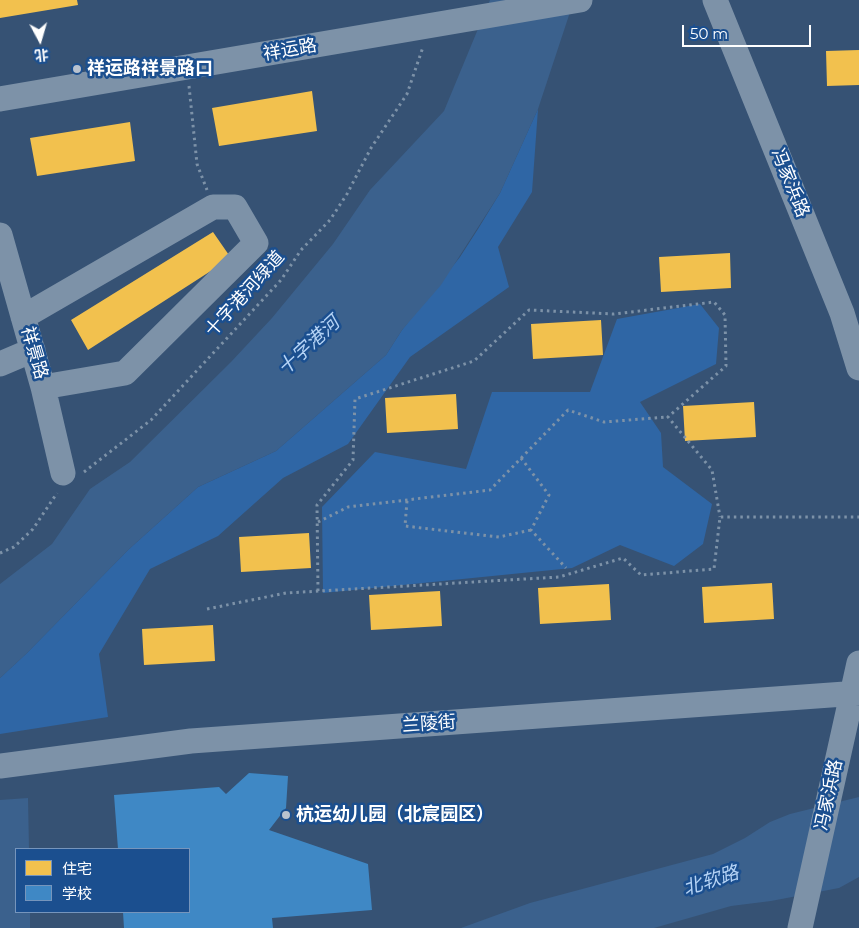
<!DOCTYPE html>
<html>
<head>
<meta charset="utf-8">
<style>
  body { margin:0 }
  #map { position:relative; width:859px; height:928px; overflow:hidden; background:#365274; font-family:Montserrat,"Noto Sans SC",sans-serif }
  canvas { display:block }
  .legend { position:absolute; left:15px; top:848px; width:175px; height:65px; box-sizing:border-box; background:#1b4f8f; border:1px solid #7695bc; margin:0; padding:6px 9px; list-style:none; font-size:15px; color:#fff }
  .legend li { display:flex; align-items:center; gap:10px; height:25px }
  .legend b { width:25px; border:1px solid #7695bc }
  .north { position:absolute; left:15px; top:15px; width:50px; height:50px; -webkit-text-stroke:4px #1b4f8f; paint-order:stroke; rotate:174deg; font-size:14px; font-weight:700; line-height:20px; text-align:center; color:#fff }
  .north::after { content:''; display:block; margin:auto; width:18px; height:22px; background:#fff; clip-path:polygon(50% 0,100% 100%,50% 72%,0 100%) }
  .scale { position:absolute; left:682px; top:25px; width:129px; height:22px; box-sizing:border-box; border:2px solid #fff; border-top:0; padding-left:6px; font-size:15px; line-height:18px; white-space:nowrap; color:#fff; -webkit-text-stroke:4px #1b4f8f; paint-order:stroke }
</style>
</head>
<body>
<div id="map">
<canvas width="859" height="928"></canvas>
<ul class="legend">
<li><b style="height:14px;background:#f2c14e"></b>住宅</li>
<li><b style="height:14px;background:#3f88c5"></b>学校</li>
</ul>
<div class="north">北</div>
<div class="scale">50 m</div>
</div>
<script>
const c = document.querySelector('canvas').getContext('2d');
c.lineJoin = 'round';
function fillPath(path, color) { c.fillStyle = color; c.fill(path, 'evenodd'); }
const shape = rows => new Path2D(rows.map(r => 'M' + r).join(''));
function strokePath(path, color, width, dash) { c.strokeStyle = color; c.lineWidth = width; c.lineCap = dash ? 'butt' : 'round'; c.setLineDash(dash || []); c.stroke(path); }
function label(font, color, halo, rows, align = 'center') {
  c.font = font + ' Montserrat,"Noto Sans SC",sans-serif'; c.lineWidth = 5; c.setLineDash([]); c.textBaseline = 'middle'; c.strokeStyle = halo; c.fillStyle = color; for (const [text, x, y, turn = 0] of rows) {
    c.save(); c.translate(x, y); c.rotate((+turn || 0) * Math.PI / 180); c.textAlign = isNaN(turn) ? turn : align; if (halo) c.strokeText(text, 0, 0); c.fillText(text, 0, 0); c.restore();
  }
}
const green = shape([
  [538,109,532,192,498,247,509,287,410,357,348,444,283,478,218,536,150,569,99,654,108,717,0,734,0,678,27,653,128,550,198,487,276,451,386,355,402,330,460,257,478,229,500,193],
  [700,304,719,328,716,364,640,402,661,433,663,467,712,504,703,544,674,566,620,545,572,568,323,593,322,507,375,452,466,469,492,392,590,392,617,319]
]);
const water = shape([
  [490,0,574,0,538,109,500,193,441,285,402,330,386,355,276,451,198,487,128,550,27,653,0,678,0,584,52,544,90,489,130,462,231,362,272,318,333,244,370,190,444,111],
  [859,797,859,877,839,888,771,901,731,906,654,928,461,928,530,903,713,854,745,838,770,822,790,814],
  [28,798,29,849,16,849,16,912,30,912,30,928,0,928,0,800]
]);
const homes = shape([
  [0,0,77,0,78,5,0,18],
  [859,50,859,85,827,86,826,51],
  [312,91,317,131,219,146,212,108],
  [130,122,135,161,37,176,30,138],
  [213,232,231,258,88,350,71,320],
  [730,253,731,288,661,292,659,257],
  [601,320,603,355,533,359,531,324],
  [456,394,458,429,387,433,385,398],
  [754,402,756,437,685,441,683,406],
  [309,533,311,568,241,572,239,537],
  [772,583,774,619,704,623,702,587],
  [609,584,611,620,540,624,538,588],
  [440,591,442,626,371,630,369,595],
  [213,625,215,661,144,665,142,629]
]);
const schools = shape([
  [249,773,288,776,286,808,269,830,368,864,372,910,272,918,273,928,124,928,123,912,189,912,189,849,118,849,114,795,219,787,226,794]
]);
const path = shape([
  [189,86,197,164,207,190],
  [521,458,549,495,531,530,566,568],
  [84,472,151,420,281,280,301,250,330,220,347,194,371,148,407,94,423,47],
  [407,501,405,526,499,537,531,530],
  [318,522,348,507,490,490,568,410,604,422,668,417],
  [0,553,14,547,33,529,57,493],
  [318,591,317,505,353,460,355,399,474,361,529,310,614,314,714,302,725,315,726,366,668,417,712,470,720,517],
  [207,609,286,593,559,577,623,558,641,575,714,569,720,517,859,517]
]);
const minor = shape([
  [715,0,842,313,859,368],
  [0,99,580,0],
  [0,235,43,387,63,473],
  [23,317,213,207,235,207,256,243,125,373,43,387],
  [0,364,33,350],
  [0,766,191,741,859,693],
  [800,928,859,663]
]);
const markers = [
  [77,69,5,"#b9c2ce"],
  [286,815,5,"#b9c2ce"]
];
const streetNames = [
  ["祥运路",290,50,-10],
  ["冯家浜路",790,183,68],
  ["十字港河绿道",245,294,-48],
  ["祥景路",34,353,74],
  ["兰陵街",429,724,-4],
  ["冯家浜路",829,795,-78]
];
const poiNames = [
  ["祥运路祥景路口",87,69],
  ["杭运幼儿园（北宸园区）",296,815]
];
const waterNames = [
  ["十字港河",309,346,-43],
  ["北软路",711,881,-18]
];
fillPath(green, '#2f66a5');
fillPath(water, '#3b618d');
fillPath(homes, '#f2c14e');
fillPath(schools, '#3f88c5');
strokePath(path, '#7d92a8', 3, [2.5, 4]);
strokePath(minor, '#7d92a8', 25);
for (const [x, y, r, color] of markers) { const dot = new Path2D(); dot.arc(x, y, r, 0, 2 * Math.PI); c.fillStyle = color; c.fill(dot); strokePath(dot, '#1b4f8f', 2); }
label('18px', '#fff', '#1b4f8f', streetNames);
label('bold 18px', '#fff', '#1b4f8f', poiNames, 'left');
label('italic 19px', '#b5d3f5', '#1b4f8f', waterNames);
</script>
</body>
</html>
